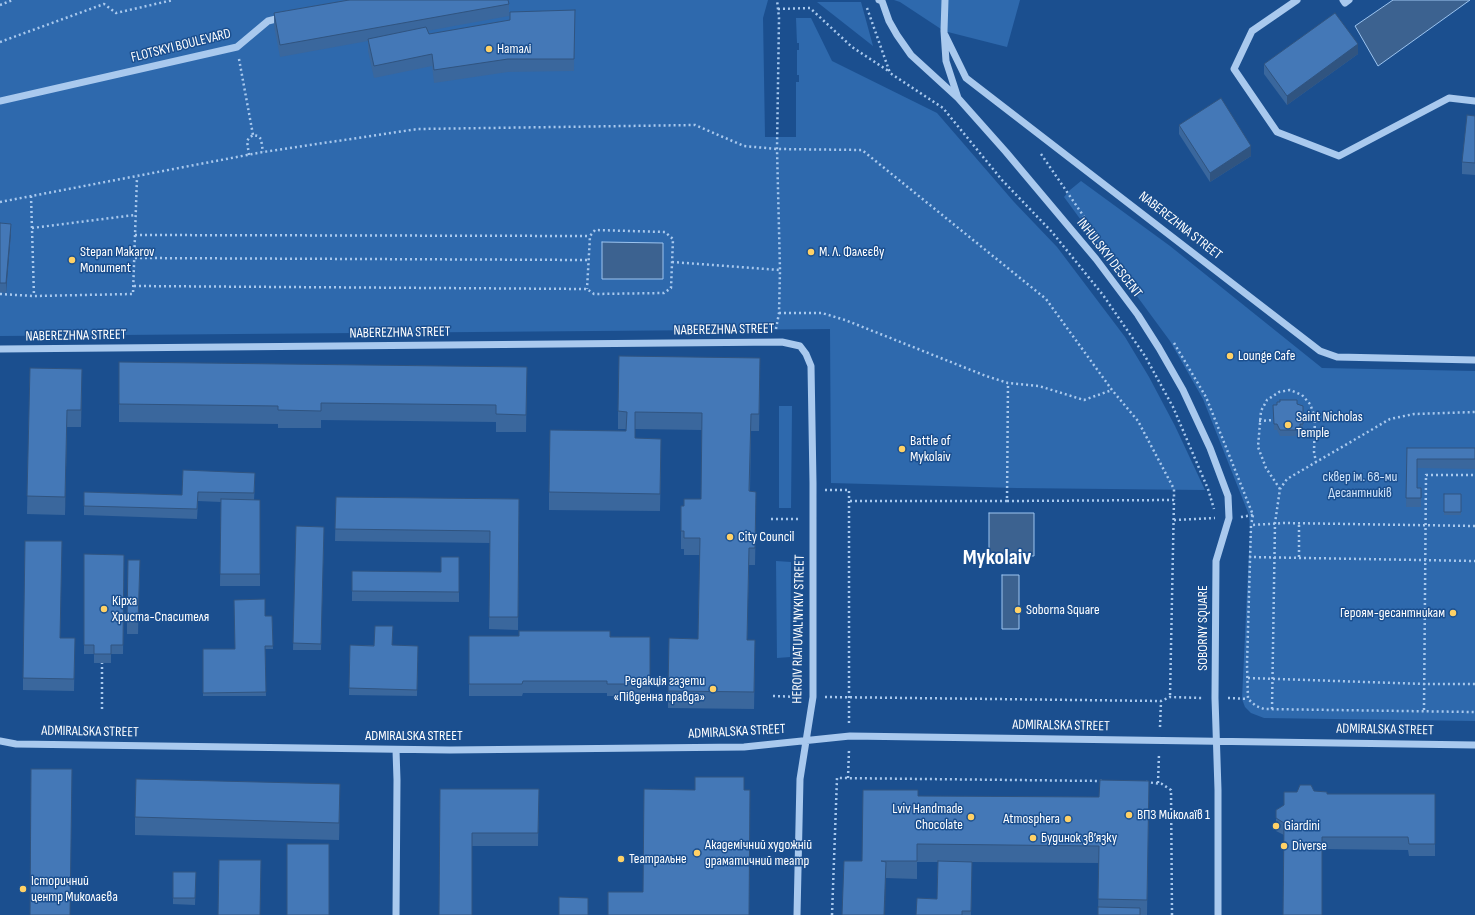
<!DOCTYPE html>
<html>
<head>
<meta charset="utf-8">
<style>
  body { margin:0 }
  canvas { display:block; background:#1b4f8f }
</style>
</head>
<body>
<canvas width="1475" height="915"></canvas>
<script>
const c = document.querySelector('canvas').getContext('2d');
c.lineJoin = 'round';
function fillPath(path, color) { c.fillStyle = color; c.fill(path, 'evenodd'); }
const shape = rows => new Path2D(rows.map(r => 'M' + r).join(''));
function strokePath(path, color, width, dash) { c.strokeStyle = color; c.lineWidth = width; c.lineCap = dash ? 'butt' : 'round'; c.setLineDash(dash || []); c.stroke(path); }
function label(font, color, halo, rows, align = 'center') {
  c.font = font + ' "Sofia Sans Condensed",sans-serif'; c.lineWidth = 3; c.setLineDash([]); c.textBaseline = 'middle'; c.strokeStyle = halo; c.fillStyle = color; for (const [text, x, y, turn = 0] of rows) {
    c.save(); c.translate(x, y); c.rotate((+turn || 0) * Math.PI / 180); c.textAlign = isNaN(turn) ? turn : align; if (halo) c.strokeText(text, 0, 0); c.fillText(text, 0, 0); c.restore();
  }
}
const green = shape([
  [0,0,768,0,763,18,765,137,796,137,796,82,799,82,799,75,797,75,797,50,799,50,799,43,797,43,796,18,811,18,832,61,937,113,1014,202,1057,247,1125,337,1149,377,1175,426,1205,490,1016,488,831,483,830,329,0,336],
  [894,0,1020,0,1007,47,944,31,900,2],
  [817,2,861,2,873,46],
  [1081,181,1170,246,1322,368,1475,371,1475,721,1264,718,1251,713,1245,707,1242,699,1250,531,1249,515,1203,399,1170,341,1064,197,1070,190],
  [779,406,792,406,791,508,779,508],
  [776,561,791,562,790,657,777,658]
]);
const water = shape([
  [1393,0,1470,0,1378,66,1355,26,1393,0],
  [602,242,663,243,663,279,602,279,602,242],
  [989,513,1034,513,1034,556,989,556,989,513],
  [1002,575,1019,575,1019,629,1002,629,1002,575]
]);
const path = shape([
  [0,5,13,0],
  [867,8,890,73,943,108,1002,180,1052,232,1103,295,1145,356,1173,407,1208,489,1214,509],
  [778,9,810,8,852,47,890,72],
  [0,42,104,4,116,13,173,0],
  [239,59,253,135],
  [1041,154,1100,240],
  [249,155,247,141,249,138,253,135,258,136,261,139,263,152],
  [31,196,34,296],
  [0,202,263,152,418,129,695,125,744,146,777,149,862,150,1046,299,1112,390,1138,421,1174,489,1174,500],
  [32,228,135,215],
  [135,235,590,236],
  [135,258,588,260],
  [672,262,780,270],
  [134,286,587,289,594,294,664,293,671,288,673,239,665,232,595,230,590,236,587,289],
  [0,294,34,296,133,294,137,177],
  [779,313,822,313,845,320,986,376,1008,383,1039,386,1084,400,1112,390],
  [776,329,779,313,780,270,777,149,779,18,777,0],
  [1174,343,1206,397,1253,515,1251,525],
  [1259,421,1274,420],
  [1280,489,1266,468,1258,447,1261,411,1267,400,1279,392,1290,390,1302,395,1310,404,1315,417,1314,452,1316,462],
  [825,490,849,490,849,723],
  [850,501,1007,501,1008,383],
  [1007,501,1174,500,1170,697],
  [1241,517,1253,515],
  [771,519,799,519,799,518],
  [1174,520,1215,518],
  [1475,526,1285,523,1251,525,1247,664,1248,699,1256,706,1264,709,1475,712],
  [1249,557,1475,561],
  [1299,557,1299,523],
  [1248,678,1425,684,1475,684],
  [773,696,800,697],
  [825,697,1161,701],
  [1228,698,1248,699],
  [102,709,102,663],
  [1272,709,1275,523,1280,489,1287,479,1390,419,1414,414,1475,412],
  [1424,710,1426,475,1475,475],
  [1160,727,1161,701,1170,697,1203,698],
  [848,778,849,750],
  [1146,782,1162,784,1171,790,1172,915],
  [1158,783,1159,754],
  [832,915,837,778,1103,781]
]);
const minor = shape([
  [879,0,882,1,889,21,897,35,911,55,958,98],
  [945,0,944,31,946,61,958,98,1006,152,1096,259,1138,315,1159,348,1183,390,1210,448,1228,496,1229,518,1216,561,1215,698,1218,790,1218,915],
  [1297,0,1252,31,1234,69,1277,132,1339,156,1449,98,1475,101],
  [1343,0,1345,3,1349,0],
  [945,35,966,78,1320,351,1337,357,1475,360],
  [0,101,237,47,268,21,284,17],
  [0,349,782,342,800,346,806,354,811,366,813,483,813,697,800,779,797,915],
  [0,741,16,744,450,750,744,747,850,736,1475,745],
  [396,750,397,780,396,915]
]);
const wall = shape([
  [509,4,509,16,427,31,429,34,575,10,574,71,508,72,434,83,432,66,374,78,368,51,368,41,280,57,274,26,274,13],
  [1358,54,1287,105,1264,74,1264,64],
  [1475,116,1475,175,1462,174,1462,162],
  [1179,125,1251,156,1210,182,1179,134],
  [0,223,11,233,6,293,0,292],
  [119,362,527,367,526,432,496,432,496,422,321,420,321,428,278,428,278,424,119,422],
  [30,368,82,386,81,427,67,427,65,515,27,514],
  [760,376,759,431,751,431,750,491,756,509,755,565,749,565,747,640,755,657,754,709,668,708,668,691,698,639,700,555,684,555,684,549,681,549,681,506,684,506,701,499,702,430,635,429,635,438,661,456,660,511,549,510,549,492,626,431,626,429,618,429,618,411],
  [1297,404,1303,406,1303,431,1300,431,1300,434,1296,434,1296,436,1280,436,1277,430,1274,430,1273,405],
  [1407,448,1475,448,1475,469,1417,468,1417,488,1421,488,1421,507,1406,507],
  [183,470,255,482,254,500,260,500,260,586,220,586,221,502,198,501,197,519,84,515,84,492,182,495],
  [1444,494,1461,494,1461,515,1444,515],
  [336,497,519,499,518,630,489,629,490,543,335,541],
  [296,526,324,527,321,650,293,650],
  [84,554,124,555,123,654,111,654,111,663,94,663,94,654,84,654],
  [459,557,459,602,352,601,352,571,441,572],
  [140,560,138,634,127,634,127,621],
  [265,616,272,616,273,649,265,649,266,696,203,696,203,649,235,649],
  [469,636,650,637,650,696,607,696,607,693,523,693,522,696,469,696],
  [60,638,75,638,74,691,23,690,23,678],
  [350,645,418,646,417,696,349,695],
  [1149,781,1147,915,1098,915,1099,863,972,862,971,915,916,915,937,899,938,862,917,862,917,879,886,878,862,861,918,796,1099,797],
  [440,789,539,789,538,846,472,846],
  [1314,791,1327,794,1435,794,1435,856,1409,856,1408,850,1322,849,1284,835,1276,831,1276,810],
  [340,801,339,840,135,835,135,817],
  [173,872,196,872,195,905,173,904]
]);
const shadedWall = shape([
  [1358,44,1358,54,1287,105,1287,96],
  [1251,146,1251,156,1210,182,1210,173],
  [11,224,11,233,6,293,6,283],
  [82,369,82,386,81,427,81,410],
  [67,410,67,427,65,515,65,497],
  [340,784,340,801,339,840,339,823],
  [886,862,886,879,885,915,884,915]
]);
const building = shape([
  [349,0,508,0,509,4,280,45,274,13,349,0],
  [575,10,574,59,508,59,434,70,432,54,374,66,368,39,426,27,429,34,510,20,510,12,575,10],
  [1335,13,1358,44,1287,96,1264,64,1335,13],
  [1221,98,1251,146,1210,173,1179,125,1221,98],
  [1467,115,1475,116,1475,163,1462,162,1467,115],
  [0,223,11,224,6,283,0,283,0,223],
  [619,356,760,358,759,414,751,414,749,491,756,492,755,548,749,548,747,640,755,640,754,692,668,691,669,638,698,639,700,538,684,538,684,531,681,531,681,506,684,506,684,499,701,499,702,413,635,412,635,438,661,439,660,494,549,492,550,430,626,431,627,412,618,411,619,356],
  [119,362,527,367,526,415,496,414,496,405,321,403,321,411,278,410,278,406,119,404,119,362],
  [30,368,82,369,81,410,67,410,65,497,27,496,30,368],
  [1280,400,1297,400,1297,404,1303,406,1303,424,1300,424,1300,427,1296,428,1296,430,1280,430,1277,424,1274,424,1273,405,1277,405,1277,402,1280,402,1280,400],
  [1407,448,1475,448,1475,459,1417,459,1417,488,1421,488,1421,498,1406,498,1407,448],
  [183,470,255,473,254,493,198,492,197,509,84,506,84,492,182,495,183,470],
  [1444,494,1461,494,1461,512,1444,512,1444,494],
  [336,497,519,499,518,617,489,617,490,531,335,529,336,497],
  [221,499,260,500,260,574,220,574,221,499],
  [296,526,324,527,321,644,293,643,296,526],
  [25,541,62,541,60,638,75,638,74,679,23,678,25,541],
  [84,554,124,555,123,645,111,645,111,654,94,654,94,645,84,645,84,554],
  [441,557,459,557,459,592,352,591,352,571,441,572,441,557],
  [128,560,140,560,138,622,127,621,128,560],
  [265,599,265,616,272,616,273,646,265,646,266,692,203,693,203,649,235,649,234,600,265,599],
  [375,626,393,626,392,645,418,646,417,690,349,688,350,645,374,646,375,626],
  [519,631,610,631,610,637,650,637,650,684,607,684,607,681,523,681,522,684,469,684,469,636,519,636,519,631],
  [31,769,72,769,70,915,30,915,31,769],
  [695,777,744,777,744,790,750,790,749,915,608,915,608,892,643,892,644,789,695,790,695,777],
  [136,779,340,784,339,823,135,817,136,779],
  [1100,780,1149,781,1147,900,1098,899,1099,846,917,844,917,861,881,861,886,862,884,915,842,915,844,861,862,861,863,790,918,790,918,796,1099,797,1100,780],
  [1300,785,1311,785,1314,791,1327,792,1327,794,1435,794,1435,844,1409,844,1408,837,1322,837,1322,915,1283,915,1284,823,1276,818,1276,810,1284,805,1284,792,1297,792,1300,785],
  [440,789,539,789,538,833,472,833,472,915,439,915,440,789],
  [287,844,329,844,329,915,287,915,287,844],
  [219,860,261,860,260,915,218,915,219,860],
  [938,861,972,862,971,911,962,911,962,915,916,915,917,898,937,899,938,861],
  [173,872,196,872,195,898,173,898,173,872],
  [559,897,588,898,588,915,559,915,559,897],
  [1098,907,1140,908,1140,915,1098,915,1098,907]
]);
const markers = [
  [489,49,4,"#ffd166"],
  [811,252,4,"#ffd166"],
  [72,260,4,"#ffd166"],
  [1230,356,4,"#ffd166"],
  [1288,425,4,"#ffd166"],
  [902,449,4,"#ffd166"],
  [730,537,4,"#ffd166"],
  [104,609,4,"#ffd166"],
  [1018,610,4,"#ffd166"],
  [1453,613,4,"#ffd166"],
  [713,689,4,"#ffd166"],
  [1129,815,4,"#ffd166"],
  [971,817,4,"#ffd166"],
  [1068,819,4,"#ffd166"],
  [1276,826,4,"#ffd166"],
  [1033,838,4,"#ffd166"],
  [1284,846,4,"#ffd166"],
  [697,853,4,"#ffd166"],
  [621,859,4,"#ffd166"],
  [23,889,4,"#ffd166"]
];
const streetNames = [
  ["FLOTSKYI BOULEVARD",181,46,-14],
  ["NABEREZHNA STREET",1180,226,38],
  ["INHULSKYI DESCENT",1109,258,52],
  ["NABEREZHNA STREET",724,330,-1],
  ["NABEREZHNA STREET",400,333,-1],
  ["NABEREZHNA STREET",76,336,-1],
  ["SOBORNY SQUARE",1203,628,-90],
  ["HEROIV RIATUVAL'NYKIV STREET",799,629,-89],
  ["ADMIRALSKA STREET",1061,726,1],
  ["ADMIRALSKA STREET",1385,730,1],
  ["ADMIRALSKA STREET",90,732,1],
  ["ADMIRALSKA STREET",737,732,-3],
  ["ADMIRALSKA STREET",414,736]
];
const poiNames = [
  ["Наталі",497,49],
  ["Stepan Makarov",80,252],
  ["Monument",80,268],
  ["М. Л. Фалєєву",819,252],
  ["Lounge Cafe",1238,356],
  ["Saint Nicholas",1296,417],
  ["Temple",1296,433],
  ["Battle of",910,441],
  ["Mykolaiv",910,457],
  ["City Council",738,537],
  ["Кірха",112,601],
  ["Христа-Спасителя",112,617],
  ["Soborna Square",1026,610],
  ["Героям-десантникам",1445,613,"right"],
  ["Редакція газети",705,681,"right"],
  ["«Південна правда»",705,697,"right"],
  ["Lviv Handmade",963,809,"right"],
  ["Chocolate",963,825,"right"],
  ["ВПЗ Миколаїв 1",1137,815],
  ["Atmosphera",1060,819,"right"],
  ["Giardini",1284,826],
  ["Будинок зв’язку",1041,838],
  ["Академічний художній",705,845],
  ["драматичний театр",705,861],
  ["Diverse",1292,846],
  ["Театральне",629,859],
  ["Історичний",31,881],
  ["центр Миколаєва",31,897]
];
const parkNames = [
  ["сквер ім. 68-ми",1360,477],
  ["Десантників",1360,493]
];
const townNames = [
  ["Mykolaiv",997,558]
];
fillPath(green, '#2e69ad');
fillPath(water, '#3c6290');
strokePath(water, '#9cc4f0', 1);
strokePath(path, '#a9c9ee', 2.5, [2, 3]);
strokePath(minor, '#a9c9ee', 7);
fillPath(wall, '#3a679d');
fillPath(shadedWall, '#305480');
fillPath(building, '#4478b7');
strokePath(building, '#305480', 1);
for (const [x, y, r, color] of markers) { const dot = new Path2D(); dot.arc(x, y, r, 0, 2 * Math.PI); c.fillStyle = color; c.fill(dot); strokePath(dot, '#1b4f8f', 1.5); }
label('14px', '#fff', '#1b4f8f', streetNames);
label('14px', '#fff', '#1b4f8f', poiNames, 'left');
label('14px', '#cfe3fa', '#1b4f8f', parkNames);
label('bold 22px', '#fff', '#1b4f8f', townNames);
</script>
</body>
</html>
